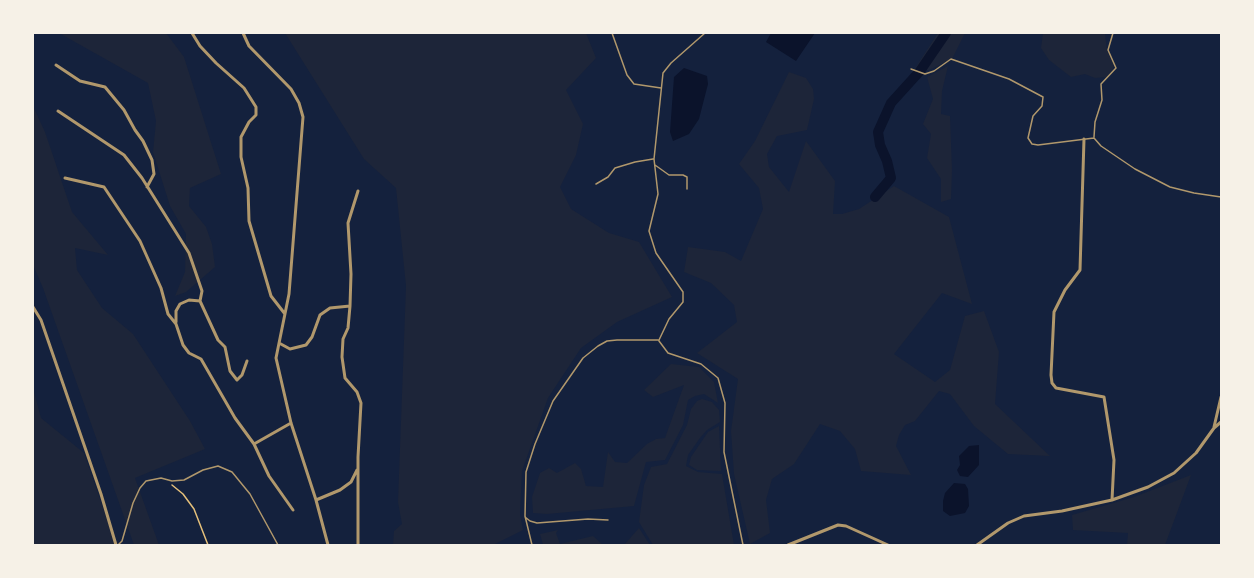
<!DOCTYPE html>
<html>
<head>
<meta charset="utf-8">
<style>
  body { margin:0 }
  #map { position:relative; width:1254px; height:578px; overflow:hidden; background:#14213d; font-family:Roboto,sans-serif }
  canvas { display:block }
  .frame { position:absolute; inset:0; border:34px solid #f6f1e7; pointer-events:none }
</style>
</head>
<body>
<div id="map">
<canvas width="1254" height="578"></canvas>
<div class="frame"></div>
</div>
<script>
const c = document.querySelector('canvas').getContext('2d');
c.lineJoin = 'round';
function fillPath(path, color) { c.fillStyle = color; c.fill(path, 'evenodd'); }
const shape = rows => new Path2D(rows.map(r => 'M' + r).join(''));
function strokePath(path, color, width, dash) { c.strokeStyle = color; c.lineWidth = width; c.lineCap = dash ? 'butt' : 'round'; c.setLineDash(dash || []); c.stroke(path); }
const green = shape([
  [59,33,166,33,184,57,221,174,190,188,189,206,206,227,212,244,215,267,186,292,175,296,185,272,186,234,170,206,153,152,156,121,148,83],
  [285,33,586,33,596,58,566,90,583,124,576,155,560,187,571,209,609,233,639,242,672,297,617,322,581,348,548,398,522,471,520,514,523,530,493,545,393,545,394,531,402,524,398,502,406,286,396,188,364,159],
  [938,33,965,33,952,59,929,70,914,70],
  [1043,33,1105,33,1107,51,1114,65,1113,69,1106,77,1095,78,1085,74,1071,77,1049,60,1041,48],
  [948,66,942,91,941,114,950,116,952,170,951,199,941,202,941,179,927,158,931,134,923,124,933,99,927,77],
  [789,72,806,78,813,89,814,99,807,130,777,136,767,154,769,167,789,192,806,141,835,181,833,214,842,214,859,209,894,186,949,217,972,304,942,293,894,354,935,382,950,370,965,316,984,311,999,352,995,404,1050,456,1008,454,974,426,950,394,939,391,915,421,905,425,899,435,896,446,911,475,861,471,855,449,840,431,820,424,794,464,772,479,766,500,770,533,750,544,734,474,731,431,738,379,697,353,737,322,734,305,711,283,684,272,688,247,725,252,741,261,763,209,759,188,739,164,755,141],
  [33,106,45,132,72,212,108,255,75,248,77,270,102,308,133,334,190,421,205,449,135,478,159,545,134,545,43,288,33,265],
  [671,364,699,367,714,382,718,403,704,394,695,396,688,400,683,425,665,460,646,462,634,506,547,514,533,513,532,497,540,473,549,468,557,473,575,463,581,469,586,486,603,487,608,452,615,462,627,463,647,444,656,439,665,438,684,385,653,397,644,390],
  [33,388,41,418,84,453,116,545,33,545],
  [702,399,712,402,719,410,720,422,707,430,700,438,688,455,686,466,698,472,722,474,734,545,653,545,639,522,644,485,651,467,667,464,687,425,691,409,697,401],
  [719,426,721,471,697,470,689,465,691,457,708,432],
  [1191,475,1165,545,1127,545,1128,533,1073,530,1072,515,1134,497],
  [639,528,650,545,624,545],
  [558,530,556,533,560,544,593,536,603,545,543,545,540,534]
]);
const water = shape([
  [771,33,815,33,796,61,766,42],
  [684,68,707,76,708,84,699,119,689,134,673,141,670,132,674,77],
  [979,445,979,465,968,477,960,476,957,470,960,465,959,456,969,446],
  [954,483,965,484,968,489,969,506,965,513,950,516,943,511,943,501,945,493]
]);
const river = shape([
  [875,197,891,178,887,161,880,145,878,132,891,103,920,71,946,33]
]);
const path = shape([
  [172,485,183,494,194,509,208,545]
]);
const service = shape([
  [612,33,627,75,634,84,661,88],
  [911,69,925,74,934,71,951,59,1009,79,1043,97,1042,106,1033,116,1028,138,1032,144,1038,145,1094,138,1101,146,1135,169,1170,187,1194,193,1221,197],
  [1094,137,1095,122,1102,100,1101,84,1116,68,1108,50,1113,33],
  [655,165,669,175,683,175,687,177,687,189],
  [596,184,608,177,615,168,635,162,653,159],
  [659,340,669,319,683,302,683,292,656,253,649,231,658,194,654,159,663,73,671,63,705,33],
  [659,341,668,353,701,364,718,378,725,403,724,452,743,545],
  [525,517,530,521,537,523,588,519,608,520],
  [118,545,122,541,133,503,140,488,146,481,161,478,172,481,184,480,203,470,218,466,232,472,250,494,278,545],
  [532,545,525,516,526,472,535,444,553,401,583,358,598,346,607,341,617,340,658,340]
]);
const minor = shape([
  [192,33,200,46,216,63,244,88,256,107,256,115,249,122,241,137,241,157,248,188,249,221,271,296,285,314],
  [243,33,249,46,291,89,299,103,303,117,289,294,276,358,291,423,316,500,328,545],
  [56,65,80,81,105,87,124,110,135,130,143,141,152,160,154,174,147,187],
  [58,111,124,155,142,178,189,253,202,291,200,301,189,300,180,304,176,311,176,322],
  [1084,139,1080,270,1065,290,1054,312,1051,375,1052,383,1056,388,1104,397,1114,460,1112,500],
  [65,178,104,187,140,241,161,288,168,314,176,324,183,345,189,353,201,359,235,418,254,444,291,423],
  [358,191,348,223,351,274,350,306,348,328,343,339,342,357,345,378,357,392,361,403,358,457,358,545],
  [200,301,218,340,225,347,230,371,237,380,242,375,247,361],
  [33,307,41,320,101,494,116,545],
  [279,343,290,349,306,345,312,337,320,315,330,308,350,306],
  [1214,427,1221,397],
  [254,444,269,476,293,510],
  [316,500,340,490,351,482,357,470],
  [788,545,838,525,846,526,888,545],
  [977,545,1008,523,1024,516,1062,511,1112,500,1148,487,1174,473,1196,453,1214,428,1221,422]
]);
fillPath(green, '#1d2539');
fillPath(water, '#0b132b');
strokePath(river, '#0b132b', 10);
strokePath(path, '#e5c07b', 1.5);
strokePath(service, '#b1986c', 1.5);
strokePath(minor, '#b1986c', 3);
</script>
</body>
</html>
